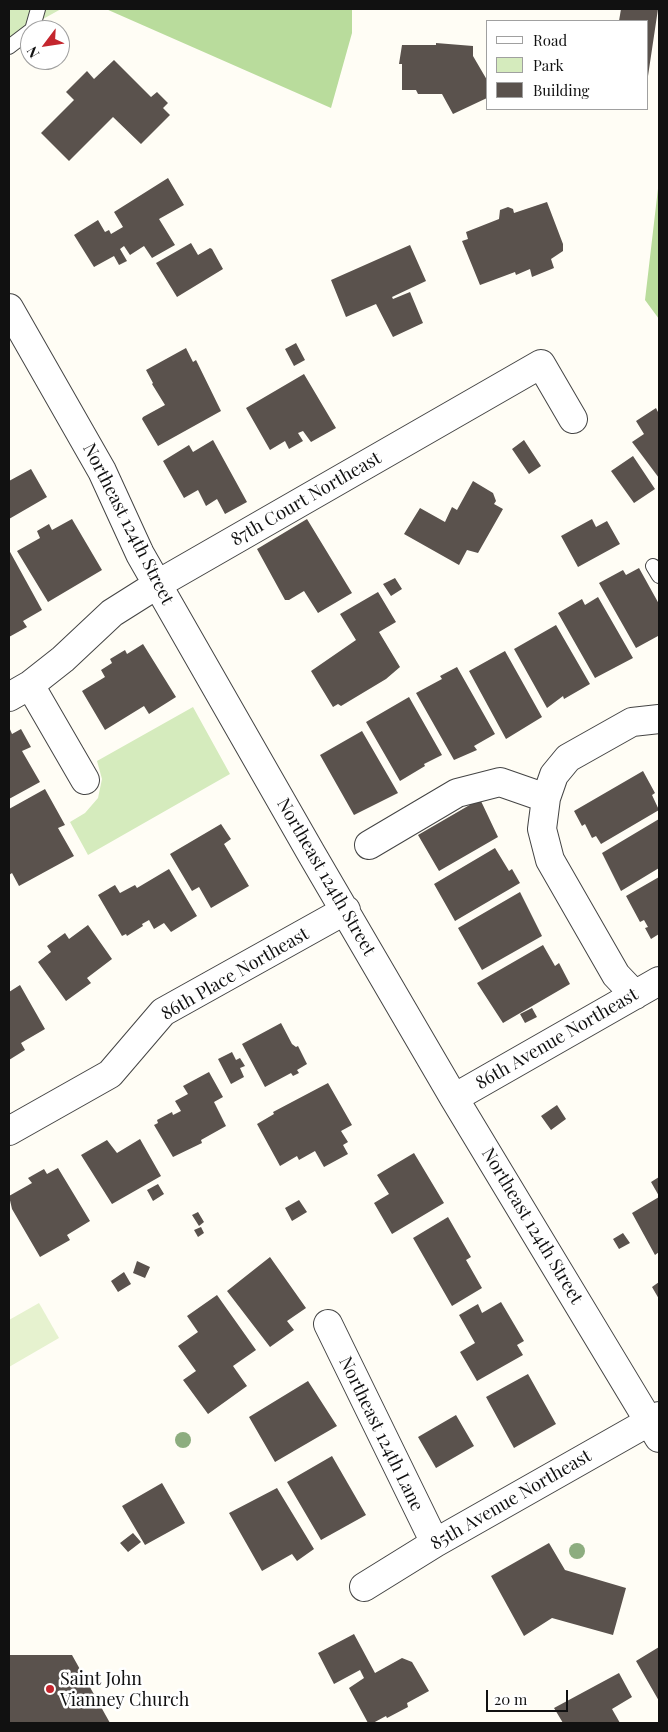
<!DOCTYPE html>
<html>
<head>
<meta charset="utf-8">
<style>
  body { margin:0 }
  #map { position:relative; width:668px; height:1732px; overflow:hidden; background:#fffdf5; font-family:"Playfair Display",serif }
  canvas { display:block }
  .frame { position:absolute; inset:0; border:10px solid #111; pointer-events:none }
  .legend { position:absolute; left:486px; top:20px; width:162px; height:90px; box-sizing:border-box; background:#fff; border:1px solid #a0a0a0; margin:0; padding:6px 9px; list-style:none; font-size:15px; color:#111 }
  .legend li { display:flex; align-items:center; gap:10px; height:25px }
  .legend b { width:25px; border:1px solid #a0a0a0 }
  .north { position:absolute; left:20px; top:20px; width:50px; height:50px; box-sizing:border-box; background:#fff; border:1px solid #a0a0a0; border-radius:50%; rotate:239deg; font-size:14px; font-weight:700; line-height:20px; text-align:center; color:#111 }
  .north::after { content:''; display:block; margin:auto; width:18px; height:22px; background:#c4262e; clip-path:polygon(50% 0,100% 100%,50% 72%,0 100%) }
  .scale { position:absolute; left:486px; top:1690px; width:82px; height:22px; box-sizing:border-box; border:2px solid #111; border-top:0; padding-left:6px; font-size:15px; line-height:18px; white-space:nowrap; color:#111; -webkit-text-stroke:4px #fff; paint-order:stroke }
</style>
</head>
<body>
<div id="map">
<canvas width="668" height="1732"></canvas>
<div class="frame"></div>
<ul class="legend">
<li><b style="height:6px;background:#fff"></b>Road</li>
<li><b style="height:14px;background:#d5ebbd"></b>Park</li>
<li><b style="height:14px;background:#5a524d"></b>Building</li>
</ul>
<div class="north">N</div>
<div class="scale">20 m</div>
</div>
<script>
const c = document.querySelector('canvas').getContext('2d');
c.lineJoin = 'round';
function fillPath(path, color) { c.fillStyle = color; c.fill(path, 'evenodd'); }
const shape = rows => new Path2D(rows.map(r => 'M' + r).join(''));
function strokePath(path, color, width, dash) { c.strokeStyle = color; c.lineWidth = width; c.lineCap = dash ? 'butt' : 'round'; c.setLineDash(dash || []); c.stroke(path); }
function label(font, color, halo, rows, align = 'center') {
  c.font = font + ' "Playfair Display",serif'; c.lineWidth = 5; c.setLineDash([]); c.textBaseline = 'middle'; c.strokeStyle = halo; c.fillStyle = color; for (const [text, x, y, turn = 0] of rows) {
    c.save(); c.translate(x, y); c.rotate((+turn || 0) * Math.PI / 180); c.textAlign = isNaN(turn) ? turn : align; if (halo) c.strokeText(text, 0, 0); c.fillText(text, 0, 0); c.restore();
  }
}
const green = shape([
  [9,9,61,9,9,38],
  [193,707,230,774,88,855,70,822,85,813,98,798,102,779,97,761]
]);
const forest = shape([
  [106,9,352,9,352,33,331,108],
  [659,180,659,319,645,300]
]);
const pitch = shape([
  [39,1303,59,1338,9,1367,9,1320]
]);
const building = shape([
  [621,9,658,9,648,76,647,21,619,21],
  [436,43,473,46,473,56,487,80,487,98,453,114,442,94,418,94,416,90,402,90,402,64,399,64,402,45,436,45],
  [114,60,151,97,157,92,168,103,163,108,170,115,141,144,113,117,69,161,41,133,74,100,66,92,87,71,94,79],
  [168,178,184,205,159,219,175,245,152,258,144,246,130,255,124,246,120,249,127,261,119,265,114,256,94,267,74,235,98,220,105,232,109,230,111,234,123,227,114,212],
  [547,202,563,244,563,251,551,259,554,268,532,277,530,269,516,275,515,272,480,285,462,241,468,239,466,232,499,219,500,210,508,207,513,209,514,213],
  [191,243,198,255,210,248,212,249,223,269,177,297,156,263],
  [410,245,426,281,392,297,393,299,410,292,423,323,393,337,376,304,346,317,331,280],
  [296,343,305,360,294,366,285,349],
  [186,348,193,362,196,360,221,411,158,446,142,419,143,417,165,405,152,384,153,383,146,370],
  [304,374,336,428,311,442,303,431,298,433,303,441,289,449,285,441,270,450,246,408],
  [656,408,659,414,659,478,632,442,644,434,636,421],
  [213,440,247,502,225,514,217,499,206,506,198,490,184,498,163,461,189,445,193,452],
  [524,440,541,466,529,474,512,449],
  [633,456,655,489,634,503,611,471],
  [31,469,47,497,9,519,9,481],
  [473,481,493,493,496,501,494,504,503,509,478,553,467,550,459,565,404,534,420,508,445,522,452,507,457,510],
  [72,519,102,570,48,602,17,551,40,538,37,531,49,524,52,530],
  [307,519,352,593,318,613,304,591,289,600,285,600,257,549],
  [592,519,596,527,607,521,620,544,578,567,561,536],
  [9,550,42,610,23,621,27,627,9,637],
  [639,568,659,604,659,639,658,636,636,648,599,583,623,570,626,575],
  [395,578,402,589,391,596,383,584],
  [378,592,396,622,379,632,400,667,386,679,341,706,338,704,333,707,311,671,356,640,340,614],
  [598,597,633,658,595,678,558,613,582,599,585,605],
  [556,625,590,684,564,699,563,696,547,708,514,649],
  [143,644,176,697,149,714,144,706,105,730,82,691,105,677,101,670,112,663,110,659,125,650,127,654],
  [505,651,542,717,506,739,469,671],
  [457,667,495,734,474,746,477,750,454,760,416,693,442,679,440,676],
  [409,697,442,755,424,764,425,766,400,781,366,722],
  [9,727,12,734,21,729,31,747,22,751,40,782,9,799],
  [362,731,398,793,354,815,320,755],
  [643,771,655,793,652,795,659,810,601,844,596,836,592,838,585,824,582,826,574,811],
  [45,789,65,825,58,828,74,856,19,886,12,873,9,875,9,809],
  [480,799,498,837,439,871,418,835],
  [659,819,659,868,621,891,602,853],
  [221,824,231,839,224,844,249,886,211,908,199,887,192,891,170,854],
  [495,848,509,871,512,869,520,883,455,921,434,884],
  [169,869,197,916,171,932,164,923,154,929,149,920,142,924,143,926,127,936,126,934,122,936,98,895,115,885,120,893,135,885,137,888],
  [659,877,659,934,651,939,645,928,648,927,644,920,640,922,626,896],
  [520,892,542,936,482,970,458,928],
  [88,925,112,959,87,978,91,983,66,1001,38,962,51,952,47,946,65,933,69,939],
  [543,945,555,966,559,963,570,984,503,1023,477,983],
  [20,985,45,1029,21,1043,25,1050,9,1060,9,992],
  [532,1008,537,1017,525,1023,520,1014],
  [281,1023,292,1044,296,1047,298,1046,307,1064,297,1070,299,1073,293,1076,291,1073,265,1087,242,1044],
  [232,1052,236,1060,240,1058,245,1066,240,1068,244,1077,231,1084,218,1059],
  [209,1072,223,1097,214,1102,226,1126,201,1140,202,1143,173,1157,154,1125,158,1123,157,1120,172,1112,173,1115,181,1111,175,1101,188,1094,183,1086],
  [328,1083,352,1125,341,1131,348,1142,343,1145,348,1154,324,1167,315,1151,299,1160,297,1156,280,1166,257,1124,274,1114,273,1112],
  [557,1105,566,1119,551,1130,541,1116],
  [140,1139,161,1176,112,1204,81,1155,107,1140,117,1153],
  [414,1153,444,1203,392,1234,374,1203,389,1194,377,1175],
  [58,1168,90,1221,67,1235,70,1240,40,1257,12,1209,9,1196,32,1183,28,1178,44,1169,47,1174],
  [659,1177,659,1196,651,1182],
  [158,1184,164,1194,153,1201,147,1190],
  [659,1197,659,1252,655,1255,632,1213],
  [299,1200,307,1212,292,1221,285,1208],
  [198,1212,204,1222,199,1226,192,1215],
  [448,1217,471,1257,466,1260,482,1288,452,1306,413,1238],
  [201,1227,204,1233,198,1237,194,1230],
  [623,1233,630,1243,619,1249,613,1239],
  [270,1257,306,1308,287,1321,294,1330,270,1347,227,1291],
  [137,1261,150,1267,145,1278,133,1273],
  [124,1272,131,1284,118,1292,111,1281],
  [659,1282,659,1299,652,1287],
  [217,1295,256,1350,233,1366,247,1386,208,1414,183,1380,196,1371,178,1346,198,1332,187,1316],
  [501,1302,524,1341,517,1345,523,1355,477,1381,460,1352,475,1343,459,1315,478,1304,482,1313],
  [528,1374,556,1424,514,1448,486,1397],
  [308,1381,337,1426,275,1462,249,1417],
  [456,1415,474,1446,436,1468,418,1437],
  [332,1456,366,1515,321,1540,287,1482],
  [162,1483,185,1523,145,1545,122,1506],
  [277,1488,314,1549,297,1561,292,1554,262,1571,229,1513],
  [133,1533,141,1542,128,1552,120,1543],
  [549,1543,565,1570,626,1588,613,1635,552,1618,524,1636,491,1576],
  [354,1634,375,1673,402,1658,412,1662,429,1691,407,1703,408,1707,387,1718,386,1716,373,1723,368,1723,349,1688,364,1678,360,1670,334,1684,318,1653],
  [659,1647,659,1701,636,1661],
  [9,1655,72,1655,110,1723,9,1723],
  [619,1673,632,1697,612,1709,620,1723,563,1723,554,1708]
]);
const lane = shape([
  [32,30,38,9],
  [9,47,30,31],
  [653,566,659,576]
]);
const street = shape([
  [9,308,102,471,140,554,311,853,454,1098,659,1438],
  [30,685,85,780],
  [9,697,30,685,63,659,112,613,158,584,541,364,573,419],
  [369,845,457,793,500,782,546,798],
  [635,995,616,975,550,860,542,829,546,798,554,775,568,758,632,722,659,719],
  [454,1098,659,981],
  [9,1131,110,1074,163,1012,346,910],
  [328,1324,435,1543],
  [364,1587,435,1543,659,1416]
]);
const trees = [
  [183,1440],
  [577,1551]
];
const markers = [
  [50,1689,5,"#c4262e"]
];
const streetNames = [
  ["87th Court Northeast",306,499,-30],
  ["Northeast 124th Street",128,524,63],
  ["Northeast 124th Street",326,877,60],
  ["86th Place Northeast",235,974,-30],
  ["86th Avenue Northeast",557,1039,-30],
  ["Northeast 124th Street",532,1226,59],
  ["Northeast 124th Lane",381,1434,64],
  ["85th Avenue Northeast",511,1500,-30]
];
const poiNames = [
  ["Saint John",60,1679],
  ["Vianney Church",60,1700]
];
fillPath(green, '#d5ebbd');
fillPath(forest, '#b9dc9c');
fillPath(pitch, '#e6f2cf');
fillPath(building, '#5a524d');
strokePath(lane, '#444', 16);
strokePath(street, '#444', 30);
strokePath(lane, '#fff', 14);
strokePath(street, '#fff', 28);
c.fillStyle = '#8dad7f';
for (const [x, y] of trees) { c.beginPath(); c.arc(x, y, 8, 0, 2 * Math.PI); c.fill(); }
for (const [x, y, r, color] of markers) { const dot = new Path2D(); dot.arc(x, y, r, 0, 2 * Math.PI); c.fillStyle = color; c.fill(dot); strokePath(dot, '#fff', 2); }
label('18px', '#111', '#fff', streetNames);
label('18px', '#111', '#fff', poiNames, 'left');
</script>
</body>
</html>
